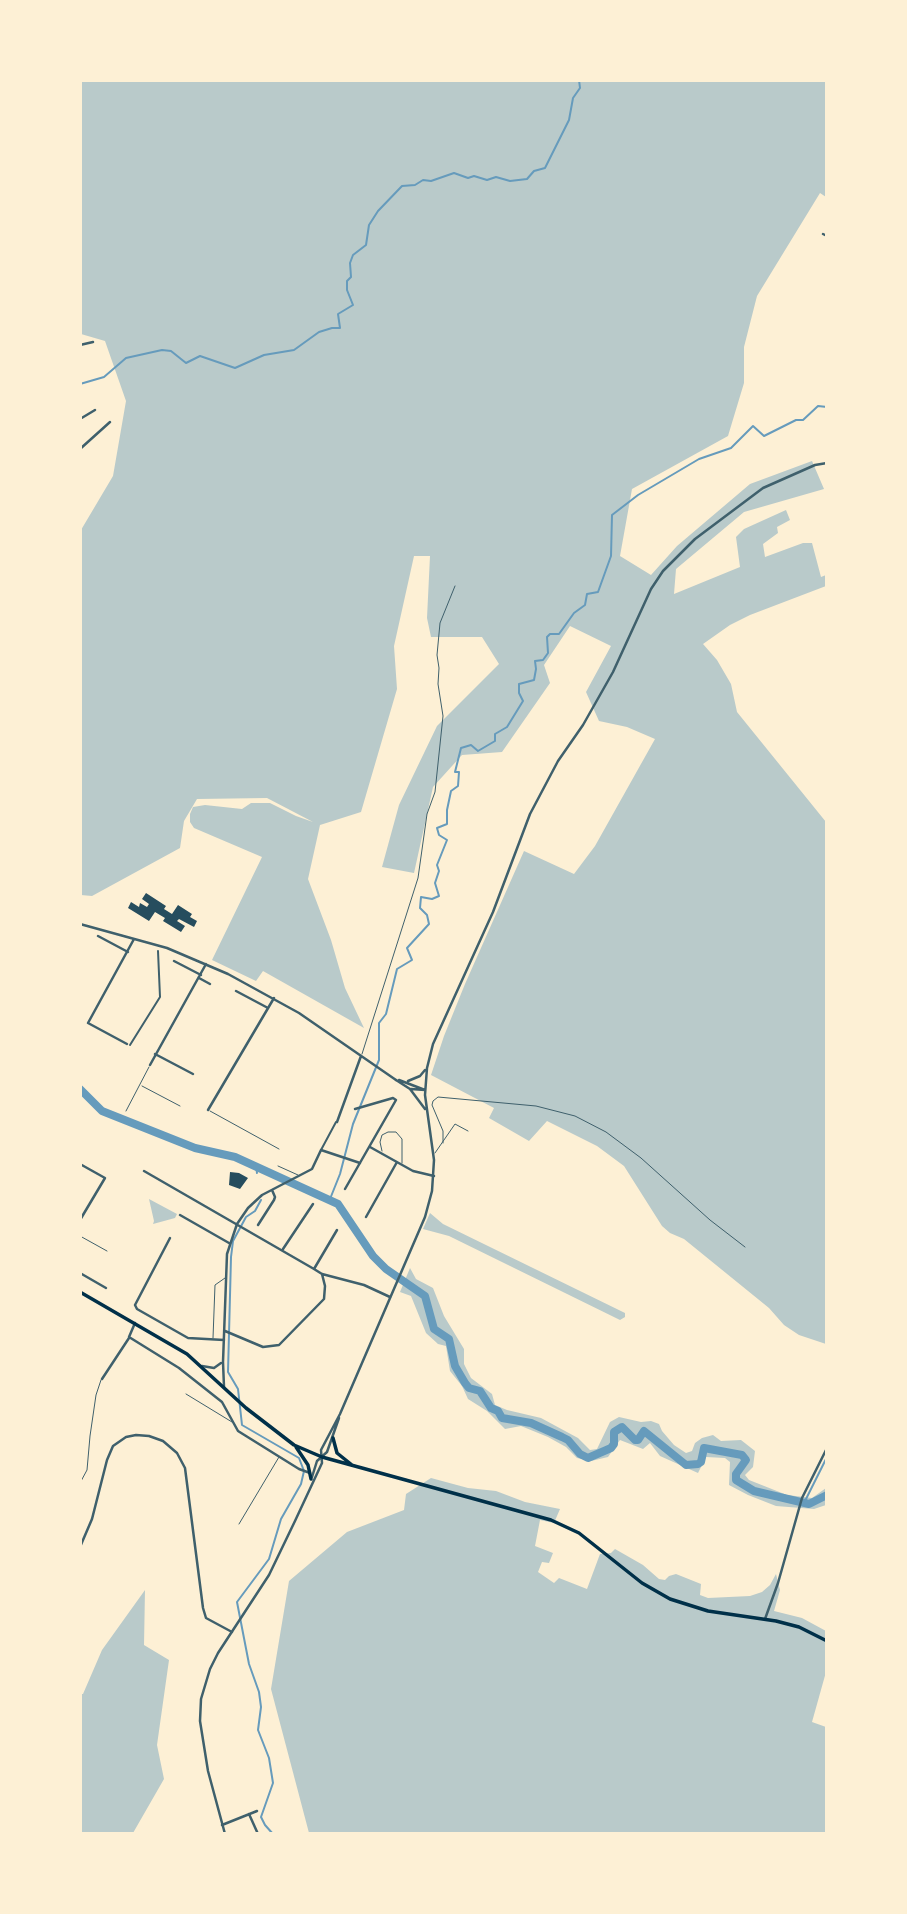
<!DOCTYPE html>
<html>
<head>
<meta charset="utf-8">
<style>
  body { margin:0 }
  #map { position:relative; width:907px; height:1914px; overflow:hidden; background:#fdf0d5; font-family:Mulish,sans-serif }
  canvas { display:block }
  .frame { position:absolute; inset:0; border:82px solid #fdf0d5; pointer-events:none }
</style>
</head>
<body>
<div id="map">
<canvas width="907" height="1914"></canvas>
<div class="frame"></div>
</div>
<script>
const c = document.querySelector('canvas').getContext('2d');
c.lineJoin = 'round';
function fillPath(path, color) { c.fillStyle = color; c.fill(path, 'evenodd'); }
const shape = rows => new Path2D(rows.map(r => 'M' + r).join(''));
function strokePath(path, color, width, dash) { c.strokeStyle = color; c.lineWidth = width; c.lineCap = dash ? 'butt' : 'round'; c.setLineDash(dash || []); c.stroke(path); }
const green = shape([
  [81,81,826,81,826,197,820,193,757,296,744,347,744,383,728,436,632,489,620,556,651,575,677,546,750,484,812,461,824,489,744,512,676,569,674,594,740,567,736,537,744,529,786,510,790,520,777,527,778,533,763,544,765,557,803,543,812,543,821,577,826,575,826,586,750,615,730,625,703,644,717,660,731,684,737,712,826,822,826,1344,799,1335,784,1325,769,1308,684,1239,670,1233,662,1226,624,1166,597,1146,547,1121,529,1141,489,1118,494,1108,431,1075,444,1036,465,984,524,851,574,874,595,846,655,739,627,727,599,721,586,692,611,646,570,626,544,665,550,683,502,752,462,755,433,787,414,873,382,867,399,805,437,726,499,664,482,637,431,637,427,618,430,556,414,556,394,646,397,689,361,812,320,825,308,879,331,940,345,988,364,1028,263,971,256,981,212,960,262,857,194,828,190,822,190,814,193,807,205,805,242,809,251,803,270,803,296,816,313,822,267,798,197,799,184,821,180,848,92,896,81,895,81,530,113,476,126,401,105,341,81,334],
  [149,1199,177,1214,175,1218,153,1224,154,1221],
  [430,1213,443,1224,625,1313,625,1317,620,1320,449,1236,423,1229],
  [410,1268,416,1279,433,1288,444,1316,464,1349,464,1364,471,1378,492,1394,495,1405,507,1410,541,1418,578,1438,590,1450,597,1449,610,1422,619,1417,641,1422,651,1421,659,1424,662,1431,674,1445,686,1453,692,1451,695,1443,702,1438,713,1435,721,1441,741,1440,755,1451,753,1467,745,1475,749,1480,787,1495,812,1498,826,1488,826,1505,814,1509,776,1506,748,1495,729,1485,730,1462,725,1458,706,1457,698,1473,660,1456,650,1443,643,1449,620,1440,608,1457,591,1461,577,1458,566,1447,548,1437,521,1426,505,1429,487,1411,468,1399,462,1386,450,1371,446,1346,438,1344,426,1333,411,1296,400,1292],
  [431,1478,468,1488,496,1491,525,1502,560,1509,554,1523,540,1520,535,1546,553,1553,549,1563,542,1562,538,1572,554,1583,559,1578,587,1589,600,1554,611,1553,615,1549,643,1565,659,1579,665,1580,669,1576,676,1574,701,1584,700,1595,708,1598,750,1596,762,1592,770,1585,776,1574,780,1590,774,1611,802,1618,826,1631,826,1672,812,1722,826,1727,826,1833,309,1833,271,1689,289,1581,347,1532,404,1510,406,1494],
  [145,1590,144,1645,169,1660,157,1745,164,1779,133,1833,81,1833,81,1694,83,1694,102,1650]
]);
const stream = shape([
  [80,384,104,377,126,358,162,350,171,351,186,363,200,356,235,368,264,355,294,350,319,332,332,328,340,328,338,314,353,305,347,290,347,281,351,277,350,263,353,255,366,245,369,225,378,211,402,186,415,185,423,180,431,181,454,173,468,178,474,176,487,180,496,177,510,181,527,179,534,171,545,168,569,120,573,98,580,88,579,80],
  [256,1166,257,1173],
  [330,1199,340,1174,353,1124,379,1060,379,1023,386,1014,397,969,412,960,407,948,429,924,427,915,420,908,421,897,432,899,439,896,435,883,439,871,437,865,447,840,439,835,437,828,447,824,447,810,451,791,458,786,459,772,455,772,461,748,471,745,478,751,495,741,495,734,507,727,523,701,519,693,519,684,534,680,536,669,535,661,543,660,548,653,547,637,550,634,559,634,574,613,585,605,587,594,598,592,611,556,612,515,638,495,699,459,731,448,753,426,764,436,796,420,803,420,818,406,827,407],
  [261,1200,255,1211,246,1217,233,1241,231,1257,228,1372,238,1389,242,1425,299,1458,304,1471,301,1484,281,1519,269,1559,237,1602,249,1664,259,1692,261,1707,258,1730,269,1758,273,1783,261,1817,265,1825,273,1834],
  [804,1503,827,1457]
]);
const river = shape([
  [80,1089,102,1111,195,1148,235,1157,338,1204,373,1256,386,1269,425,1296,434,1329,449,1339,455,1366,465,1383,469,1388,480,1391,491,1408,498,1411,502,1418,531,1423,562,1437,568,1440,580,1454,588,1458,611,1448,614,1444,614,1432,622,1427,635,1440,638,1440,644,1431,686,1465,698,1464,701,1462,704,1448,742,1455,746,1460,736,1474,736,1480,754,1491,809,1504,827,1495]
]);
const building = shape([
  [146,893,166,906,164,909,172,914,178,905,192,914,190,917,197,921,194,927,179,919,177,921,185,926,181,932,163,921,165,918,155,912,149,921,128,908,131,902,139,907,140,903,147,907,149,904,142,899],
  [230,1172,239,1173,248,1178,240,1189,229,1185]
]);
const service = shape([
  [362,1054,418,878,427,814,435,792,443,716,438,684,439,668,437,655,440,623,455,586],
  [142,1086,180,1106],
  [126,1111,149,1067],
  [210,1111,279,1149],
  [443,1143,443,1131,432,1105,433,1101,438,1097,536,1106,575,1116,606,1132,641,1158,710,1220,745,1247],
  [382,1151,380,1142,382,1135,388,1132,396,1132,402,1139,402,1163],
  [435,1153,455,1124,468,1131],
  [278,1166,298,1175],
  [80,1236,107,1251],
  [213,1338,215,1285,225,1278],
  [186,1394,232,1422],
  [80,1483,87,1470,90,1436,96,1395,101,1380],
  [239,1524,279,1457]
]);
const pedestrian = shape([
  [130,1045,160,997,158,951],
  [321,1150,336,1122]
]);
const minor = shape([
  [823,234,827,236],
  [80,345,93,342],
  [80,419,95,410],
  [80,449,110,422],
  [80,924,167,948,228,974,299,1013,396,1080],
  [98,936,128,952],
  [174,961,201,975],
  [199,978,210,984],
  [236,991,268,1008],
  [127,1044,88,1023,134,939],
  [155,1054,193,1074],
  [150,1065,206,964],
  [208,1110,274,998],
  [337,1122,361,1056],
  [370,1147,413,1171,434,1176],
  [80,1164,105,1178,80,1220],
  [144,1171,314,1269],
  [345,1189,396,1100,393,1098,355,1109],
  [180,1215,229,1243],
  [366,1217,397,1162],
  [258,1225,274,1200,275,1197,272,1190],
  [337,1230,314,1269,322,1274,364,1285,390,1297],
  [170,1238,135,1305,137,1309,188,1338,224,1340],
  [283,1249,313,1204],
  [80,1273,106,1288],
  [135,1323,129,1337,179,1368,222,1402,238,1431,299,1469,310,1473],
  [225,1331,263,1347,279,1345,324,1299,325,1286,322,1274],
  [202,1366,214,1368,221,1363],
  [102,1379,129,1338],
  [224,1387,223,1362,227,1254,237,1224,248,1208,262,1195,312,1169,321,1150,360,1163],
  [80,1547,92,1519,107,1460,113,1446,126,1437,136,1435,149,1436,163,1441,177,1453,185,1468,203,1608,206,1618,232,1632],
  [765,1619,778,1583,802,1498,827,1448],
  [249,1814,258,1834],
  [222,1825,257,1811]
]);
const tertiary = shape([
  [396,1080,410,1089,425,1109],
  [399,1080,425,1090],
  [408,1081,420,1076,425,1070],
  [411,1089,425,1090],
  [312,1477,317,1461,327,1452,339,1418],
  [225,1834,208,1771,200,1721,201,1699,210,1669,218,1653,269,1575,295,1521,322,1463,321,1450,340,1414,425,1217,432,1191,434,1160,425,1095,427,1068,433,1044,493,912,530,814,558,761,583,725,613,672,651,589,663,571,695,539,763,488,815,465,827,463]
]);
const secondary = shape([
  [80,1292,187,1354,246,1408,294,1445,322,1457,551,1520,579,1533,642,1583,670,1599,708,1611,776,1621,799,1627,827,1641],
  [333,1438,337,1453,352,1465],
  [296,1447,308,1465,311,1479]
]);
fillPath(green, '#b9caca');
strokePath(stream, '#669bbc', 2);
strokePath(river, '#669bbc', 8);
fillPath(building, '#264d5e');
strokePath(service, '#3f606c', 1);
strokePath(pedestrian, '#3f606c', 2);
strokePath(minor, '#3f606c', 2.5);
strokePath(tertiary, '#3f606c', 2.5);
strokePath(secondary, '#003049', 3.5);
</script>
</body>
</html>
